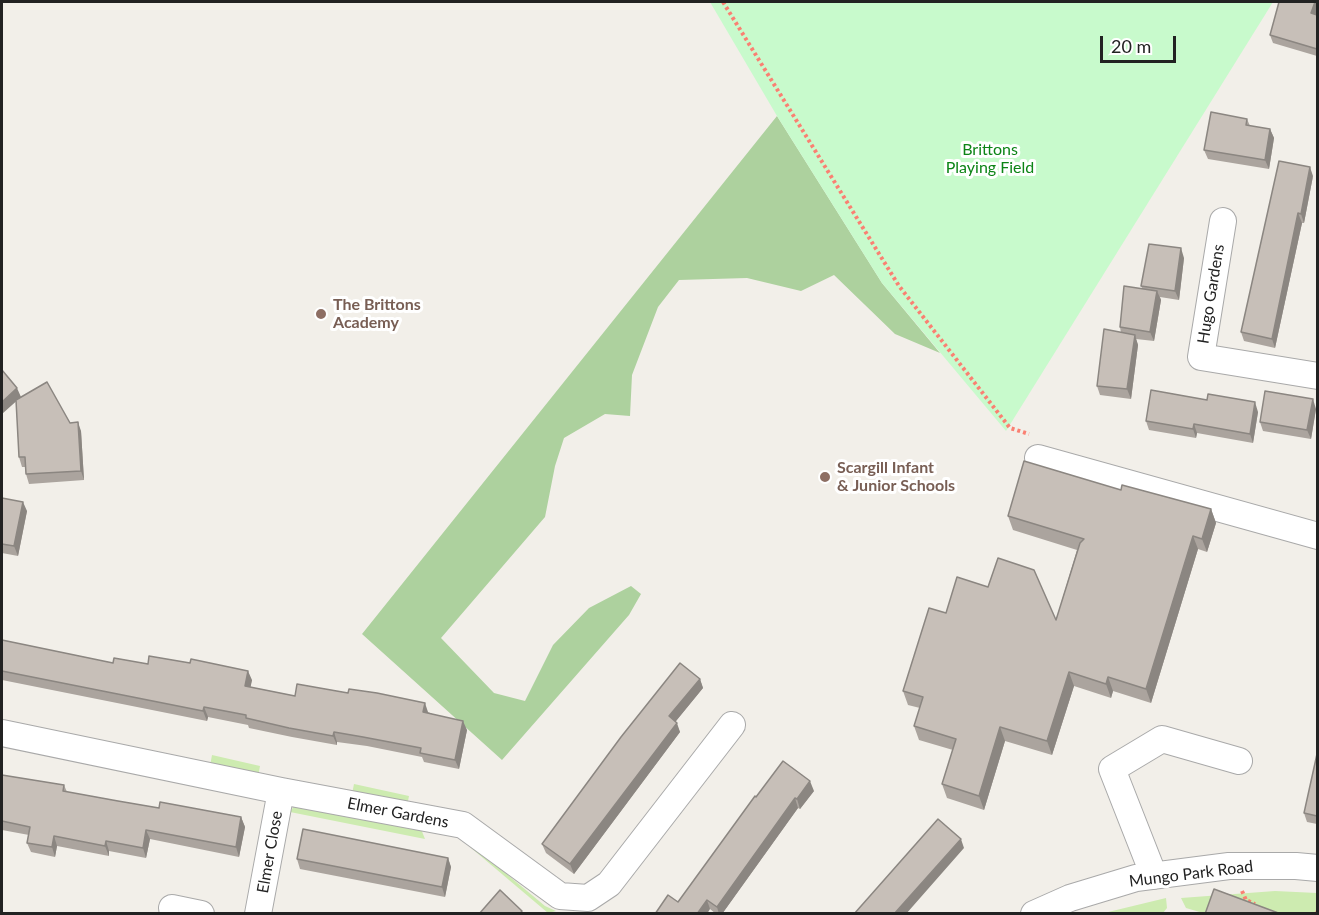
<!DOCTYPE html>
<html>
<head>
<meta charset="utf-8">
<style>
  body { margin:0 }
  #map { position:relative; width:1319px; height:915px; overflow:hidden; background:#f2efe9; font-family:Lato,sans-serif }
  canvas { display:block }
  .frame { position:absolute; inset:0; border:3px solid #222; pointer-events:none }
  .scale { position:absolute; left:1100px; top:36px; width:76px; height:27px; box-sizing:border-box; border:3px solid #222; border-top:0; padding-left:8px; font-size:18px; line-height:21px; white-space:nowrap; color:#222; -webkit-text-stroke:4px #fff; paint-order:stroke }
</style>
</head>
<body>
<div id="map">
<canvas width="1319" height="915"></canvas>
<div class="frame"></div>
<div class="scale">20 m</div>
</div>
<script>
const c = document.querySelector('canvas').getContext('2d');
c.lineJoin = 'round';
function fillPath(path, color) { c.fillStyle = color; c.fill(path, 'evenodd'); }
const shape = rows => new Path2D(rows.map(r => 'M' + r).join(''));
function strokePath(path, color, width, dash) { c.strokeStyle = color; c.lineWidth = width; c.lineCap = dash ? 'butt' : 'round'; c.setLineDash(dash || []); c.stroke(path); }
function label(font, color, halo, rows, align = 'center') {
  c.font = font + ' Lato,sans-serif'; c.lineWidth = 6; c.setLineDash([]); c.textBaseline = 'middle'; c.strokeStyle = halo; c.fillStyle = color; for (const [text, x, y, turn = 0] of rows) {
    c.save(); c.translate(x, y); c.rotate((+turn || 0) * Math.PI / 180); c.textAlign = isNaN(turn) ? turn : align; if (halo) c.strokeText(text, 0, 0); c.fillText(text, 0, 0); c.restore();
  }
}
const grass = shape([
  [212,755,260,766,258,777,210,766],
  [354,784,409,796,407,806,352,794],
  [294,806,421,829,425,839,290,812],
  [472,845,545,906,556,911,548,913,470,847],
  [1275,891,1317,893,1317,913,1203,913,1186,908,1181,898],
  [1166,898,1167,908,1163,913,1104,913]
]);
const forest = shape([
  [777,116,882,283,940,353,895,334,834,275,801,291,747,278,679,280,658,307,632,375,630,416,605,414,564,438,555,466,545,517,441,638,494,693,525,701,553,645,589,608,631,586,641,594,629,615,502,760,362,634]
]);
const park = shape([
  [710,2,1273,2,1006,431,882,283,777,116]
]);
const path = shape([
  [723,2,899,286,1010,428,1029,434],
  [1242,891,1246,900,1255,904],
  [1317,914,1318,909]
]);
const minor = shape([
  [1223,221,1201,357,1318,376],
  [1038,458,1318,536],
  [2,733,281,791,463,825,560,896,588,898,609,884,732,725],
  [1154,876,1112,769,1162,739,1239,761],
  [172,908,201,914],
  [258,914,281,791],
  [1034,914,1070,898,1136,878,1229,866,1296,866,1318,868]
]);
const wall = shape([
  [1317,10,1316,15,1317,15,1317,56,1273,43,1270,35],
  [1247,119,1250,126,1270,129,1274,138,1269,169,1208,159,1204,150],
  [1313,176,1304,223,1302,223,1275,348,1244,341,1241,332],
  [1184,258,1179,300,1160,297,1161,300,1154,341,1136,339,1138,345,1131,399,1100,395,1097,386,1121,333,1120,327,1142,288,1141,286],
  [21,397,70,423,81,431,84,480,29,484,26,474,25,467,22,467,19,457,16,402],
  [1316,409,1311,439,1263,431,1260,422],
  [1258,412,1253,443,1197,433,1196,438,1149,430,1146,421],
  [1121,490,1211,509,1216,523,1207,552,1198,549,1151,703,1113,691,1111,698,1074,686,1052,755,1005,741,984,810,947,798,942,784,953,750,919,740,914,726,920,708,908,705,903,691,1056,620,1077,550,1013,530,1008,516],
  [2,498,27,511,18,556,2,553],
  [2,640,113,663,148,664,252,680,250,687,295,696,428,712,467,730,459,769,424,762,422,757,367,746,337,742,337,745,292,737,249,728,248,725,208,717,207,721,2,680],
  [700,679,703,688,675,722,680,732,574,874,546,853,542,844],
  [1317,754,1317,824,1307,822,1304,813],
  [2,775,64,785,67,792,118,801,159,808,241,817,245,827,239,857,150,839,146,858,109,851,109,856,57,846,55,857,31,852,27,843,29,835,2,830],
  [814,791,800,809,798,808,722,914,716,914,710,909,678,902,756,797],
  [448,858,451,867,445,897,300,869,297,859]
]);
const shadedWall = shape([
  [1315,2,1317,2,1317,10,1314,22,1311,13],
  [1270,129,1274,138,1269,169,1265,160],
  [1310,167,1313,176,1304,223,1301,214],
  [1298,213,1302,223,1275,348,1272,339],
  [1181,248,1184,258,1179,300,1175,291],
  [1157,291,1161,300,1154,341,1150,332],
  [1135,335,1138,345,1131,399,1127,389],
  [17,388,21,397,2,414,2,402],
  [1313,399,1316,409,1311,439,1307,430],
  [1255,402,1258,412,1253,443,1250,434],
  [78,422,81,431,84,480,81,471],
  [1194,424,1197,433,1196,438,1193,429],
  [23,502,27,511,18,556,14,546],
  [1211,509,1216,523,1207,552,1202,539],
  [1193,536,1198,549,1151,703,1146,689],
  [248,671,252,680,249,695,245,686],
  [1069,672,1074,686,1052,755,1047,741],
  [1108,677,1113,691,1111,698,1106,684],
  [700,679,703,688,672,726,669,716],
  [425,703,428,712,426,722,423,712],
  [204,707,208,717,207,721,203,711],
  [463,721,467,730,459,769,455,760],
  [677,723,680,732,574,874,570,864],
  [1000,727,1005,741,984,810,979,796],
  [334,732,337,742,337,745,333,736],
  [810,781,814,791,800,809,797,799],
  [795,798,798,808,722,914,719,914,717,907],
  [241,817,245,827,239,857,236,847],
  [146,830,150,839,146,858,143,848],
  [54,836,57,846,55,857,52,847],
  [961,839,964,848,906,914,894,914],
  [106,841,109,851,109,856,105,846],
  [448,858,451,867,445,897,442,887],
  [707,900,710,909,707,914,697,914]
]);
const building = shape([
  [1279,2,1315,2,1311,13,1317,15,1317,49,1270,35,1279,2],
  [1211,112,1247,119,1246,125,1270,129,1265,160,1204,150,1211,112],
  [1279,161,1310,167,1301,214,1298,213,1272,339,1241,332,1279,161],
  [1149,244,1181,248,1175,291,1141,286,1149,244],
  [1124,286,1157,291,1150,332,1120,327,1124,286],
  [1104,329,1135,335,1127,389,1097,386,1104,329],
  [2,370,17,388,2,402,2,370],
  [47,382,70,423,78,422,81,471,26,474,25,457,19,457,16,400,47,382],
  [1151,390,1207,400,1208,394,1255,402,1250,434,1194,424,1193,429,1146,421,1151,390],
  [1265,391,1313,399,1307,430,1260,422,1265,391],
  [1024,461,1121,490,1122,485,1211,509,1202,539,1193,536,1146,689,1108,677,1106,684,1069,672,1047,741,1000,727,979,796,942,784,956,739,914,726,923,697,903,691,929,608,946,613,957,577,988,587,998,558,1034,570,1056,620,1080,543,1084,539,1008,516,1024,461],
  [2,498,23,502,14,546,2,544,2,498],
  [2,640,113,663,114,658,148,664,149,656,190,663,191,659,248,671,245,686,295,696,297,684,348,693,349,689,377,693,425,703,423,712,463,721,455,760,420,753,421,748,363,737,334,732,333,736,289,728,246,718,246,715,204,707,203,711,2,671,2,640],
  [680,663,700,679,669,716,677,723,570,864,542,844,621,737,680,663],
  [1317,754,1317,816,1304,813,1317,754],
  [783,761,810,781,797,799,795,798,717,907,707,900,697,914,655,914,668,895,678,902,755,796,756,797,783,761],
  [2,775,64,785,63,791,118,801,159,808,160,802,241,817,236,847,146,830,143,848,106,841,105,846,54,836,52,847,27,843,30,827,2,821,2,775],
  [938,819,961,839,894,914,854,914,938,819],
  [303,829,448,858,442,887,297,859,303,829],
  [1214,889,1281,914,1205,914,1214,889],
  [500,890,522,911,520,914,479,914,500,890]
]);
const markers = [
  [321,314,6,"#8d6e63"],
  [825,477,6,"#8d6e63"]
];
const parkNames = [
  ["Brittons",990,150],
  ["Playing Field",990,168]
];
const streetNames = [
  ["Hugo Gardens",1211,294,-81],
  ["Elmer Gardens",398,813,11],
  ["Elmer Close",270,852,-80],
  ["Mungo Park Road",1191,874,-7]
];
const educationNames = [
  ["The Brittons",333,305],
  ["Academy",333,323],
  ["Scargill Infant",837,468],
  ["& Junior Schools",837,486]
];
fillPath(grass, '#cdebb0');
fillPath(forest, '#add19e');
fillPath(park, '#c8facc');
strokePath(minor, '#a9a9a9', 28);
strokePath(path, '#fa8072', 4, [3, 3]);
strokePath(minor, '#fff', 26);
fillPath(wall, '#aba49e');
fillPath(shadedWall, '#8b8681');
fillPath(building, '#c7bfb8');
strokePath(building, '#8b8681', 1.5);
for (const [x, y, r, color] of markers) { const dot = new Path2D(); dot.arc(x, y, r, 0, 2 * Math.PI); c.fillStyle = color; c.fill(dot); strokePath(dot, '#fff', 2); }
label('16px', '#0c8416', '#fff', parkNames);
label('16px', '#222', '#fff', streetNames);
label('bold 16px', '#785e54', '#fff', educationNames, 'left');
</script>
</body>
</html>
